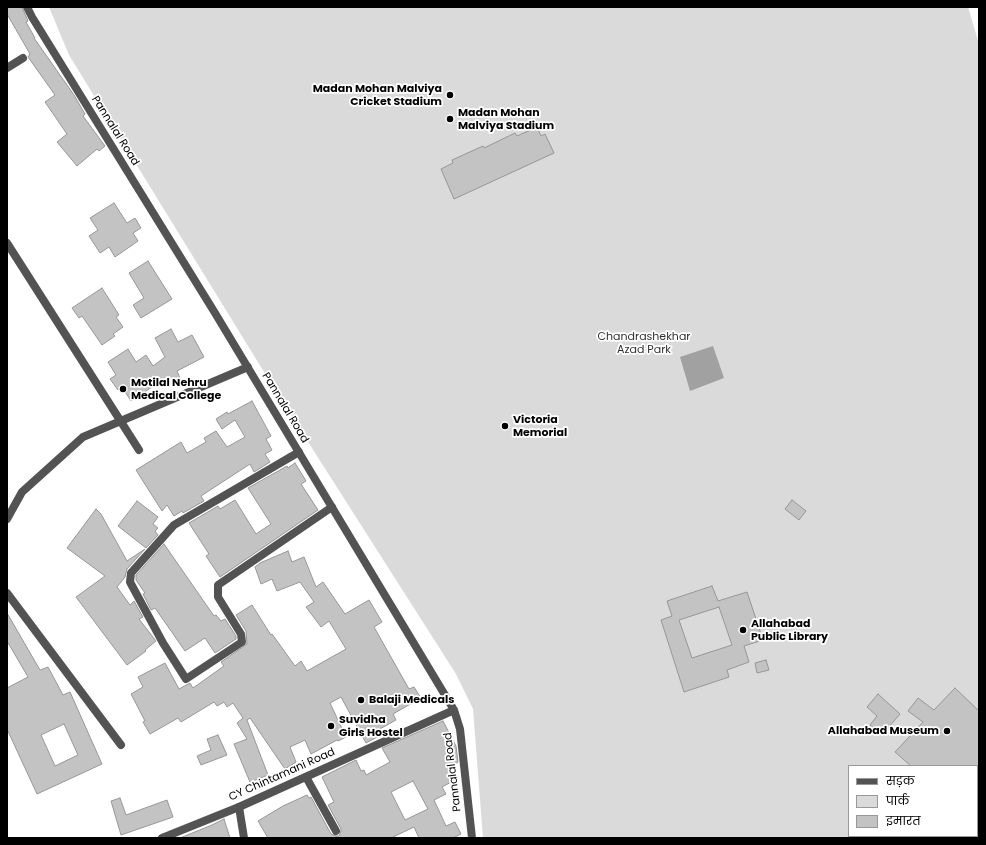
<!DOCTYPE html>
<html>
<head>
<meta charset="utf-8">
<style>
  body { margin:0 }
  #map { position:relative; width:986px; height:845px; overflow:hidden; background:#fff; font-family:Poppins,"Noto Sans Devanagari",sans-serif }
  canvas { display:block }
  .frame { position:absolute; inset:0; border:8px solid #000; pointer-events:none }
  .legend { position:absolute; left:848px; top:765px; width:130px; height:72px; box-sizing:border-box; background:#fff; border:1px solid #999; margin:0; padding:5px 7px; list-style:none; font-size:12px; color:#000 }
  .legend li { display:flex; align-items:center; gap:8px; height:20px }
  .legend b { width:20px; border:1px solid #999 }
</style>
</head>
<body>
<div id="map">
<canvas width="986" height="845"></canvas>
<div class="frame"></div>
<ul class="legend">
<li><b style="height:5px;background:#535353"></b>सड़क</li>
<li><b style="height:11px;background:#dadada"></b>पार्क</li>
<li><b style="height:11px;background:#c3c3c3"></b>इमारत</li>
</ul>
</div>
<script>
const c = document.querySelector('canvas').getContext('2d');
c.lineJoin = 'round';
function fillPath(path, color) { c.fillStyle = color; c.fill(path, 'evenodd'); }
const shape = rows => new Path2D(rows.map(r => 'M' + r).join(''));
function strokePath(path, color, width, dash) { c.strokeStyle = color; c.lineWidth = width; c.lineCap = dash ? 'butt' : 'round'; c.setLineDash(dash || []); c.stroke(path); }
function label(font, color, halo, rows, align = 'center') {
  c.font = font + ' Poppins,sans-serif'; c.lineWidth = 3.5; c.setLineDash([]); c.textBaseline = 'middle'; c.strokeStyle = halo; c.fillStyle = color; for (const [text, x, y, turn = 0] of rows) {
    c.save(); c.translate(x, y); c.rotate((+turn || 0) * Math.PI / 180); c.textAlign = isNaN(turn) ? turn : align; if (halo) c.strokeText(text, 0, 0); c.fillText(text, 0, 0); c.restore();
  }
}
const green = shape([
  [49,7,968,7,979,44,979,838,483,838,473,709,456,674,280,398,69,55],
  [849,766,977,766,977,836,849,836]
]);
const water = shape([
  [713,346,724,378,690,391,680,357]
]);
const building = shape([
  [7,7,22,7,28,21,26,22,35,38,34,38,74,95,85,114,83,116,105,146,99,151,97,149,77,166,57,142,67,134,45,102,55,95,28,57,30,54,7,14,7,7],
  [537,127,541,136,545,134,554,153,454,199,441,169,453,163,452,160,483,146,484,148,515,133,517,136,537,127],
  [114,203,127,223,135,218,141,228,133,233,138,241,115,257,109,247,100,253,89,236,98,230,90,218,114,203],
  [148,261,172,299,141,318,133,305,144,298,129,273,148,261],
  [102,288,119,315,116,317,123,327,113,334,115,336,102,345,82,316,79,318,72,308,102,288],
  [171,329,178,342,192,335,204,357,177,371,180,378,167,386,164,379,131,401,122,387,118,390,110,379,116,375,108,362,128,349,136,362,146,355,153,366,165,357,155,338,171,329],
  [252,401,271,436,266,439,272,450,265,454,270,462,254,472,250,464,201,496,204,501,183,513,182,511,174,516,167,505,162,511,136,470,181,442,187,453,206,442,204,438,216,431,227,447,245,437,235,420,222,429,216,419,227,412,228,414,252,401],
  [295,463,306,481,301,484,318,510,220,577,206,556,209,554,189,523,218,506,220,509,235,500,256,534,271,524,248,488,287,466,288,468,295,463],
  [792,500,806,511,799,520,785,509,792,500],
  [137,501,158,517,153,524,158,528,155,531,158,535,146,548,118,526,137,501],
  [96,509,101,514,127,561,145,549,127,569,125,577,117,587,130,605,134,601,143,617,139,619,156,641,145,650,146,651,127,665,76,597,105,576,67,548,96,509],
  [164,544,214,616,216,615,221,621,225,619,236,636,236,639,215,653,205,638,185,651,155,608,151,610,143,594,145,593,136,580,136,575,164,544],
  [288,551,292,562,304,557,316,587,323,582,345,614,369,600,382,622,374,627,409,689,414,687,421,698,393,714,396,720,378,730,381,735,366,743,341,697,330,703,346,737,338,741,337,740,311,754,305,740,290,747,296,762,285,769,250,718,247,720,268,775,250,782,234,744,247,739,237,723,243,718,233,703,227,707,224,702,217,706,214,702,181,722,178,718,150,734,143,722,145,721,131,694,143,687,138,677,165,663,179,689,190,683,193,688,224,666,221,662,247,644,246,631,236,615,252,605,271,635,272,634,295,666,301,661,307,671,346,649,329,621,321,627,306,607,314,602,300,582,277,591,272,579,261,584,255,567,260,563,288,551],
  [712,586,718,601,747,592,763,640,744,646,749,662,727,670,729,677,684,692,661,620,672,616,667,601,712,586],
  [719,607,732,645,692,658,679,620,719,607],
  [7,613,40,670,48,667,63,695,70,692,102,764,37,794,7,729,7,688,28,677,7,641,7,613],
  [64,724,78,755,55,766,41,735,64,724],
  [766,660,769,670,757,673,755,663,766,660],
  [955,688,979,711,979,766,911,766,895,752,923,722,908,711,918,698,934,710,955,688],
  [878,694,900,714,882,735,870,725,877,716,867,707,878,694],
  [443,721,456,746,458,762,448,768,455,780,442,787,446,794,434,800,446,826,455,822,461,834,453,838,419,838,414,827,391,838,268,838,258,821,283,806,307,795,309,798,311,797,331,834,336,836,339,836,341,831,341,829,328,805,334,802,322,777,356,760,361,771,364,770,366,775,390,762,382,748,443,721],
  [413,781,428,809,405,820,391,792,413,781],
  [218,735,227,755,201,765,197,756,211,750,207,739,218,735],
  [120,798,126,815,167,800,173,817,121,835,111,801,120,798],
  [224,819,230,838,180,838,212,825,224,819]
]);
const minor = shape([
  [7,68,23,58],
  [7,243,139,450],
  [299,452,174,525,131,573,130,582,163,643,186,679,242,642,241,634,218,597,218,585,332,507],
  [7,519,22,492,83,437,248,367],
  [7,593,121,745],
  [306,777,336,831],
  [239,807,244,838]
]);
const tertiary = shape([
  [27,7,32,17,215,313,454,710,460,729,472,838],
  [162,838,239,807,454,710]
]);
const markers = [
  [450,95,4,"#000"],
  [450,119,4,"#000"],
  [123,389,4,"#000"],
  [505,426,4,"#000"],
  [743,630,4,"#000"],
  [361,700,4,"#000"],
  [331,726,4,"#000"],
  [947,731,4,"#000"]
];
const poiNames = [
  ["Madan Mohan Malviya",442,89,"right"],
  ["Cricket Stadium",442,102,"right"],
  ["Madan Mohan",458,113],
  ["Malviya Stadium",458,126],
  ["Motilal Nehru",131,383],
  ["Medical College",131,396],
  ["Victoria",513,420],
  ["Memorial",513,433],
  ["Allahabad",751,624],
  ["Public Library",751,637],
  ["Balaji Medicals",369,700],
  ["Suvidha",339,720],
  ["Girls Hostel",339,733],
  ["Allahabad Museum",939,731,"right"]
];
const streetNames = [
  ["Pannalal Road",115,131,58],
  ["Pannalal Road",285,408,59],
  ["Pannalal Road",453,772,-97],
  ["CY Chintamani Road",282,775,-24]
];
const parkNames = [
  ["Chandrashekhar",644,337],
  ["Azad Park",644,350]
];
fillPath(green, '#dadada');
fillPath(water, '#a1a1a1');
fillPath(building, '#c3c3c3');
strokePath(building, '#979797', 1);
strokePath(minor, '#535353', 8);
strokePath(tertiary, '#535353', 8);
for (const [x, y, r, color] of markers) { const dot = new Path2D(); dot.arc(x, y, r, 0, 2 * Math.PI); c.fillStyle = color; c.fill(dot); strokePath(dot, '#fff', 1.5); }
label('bold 11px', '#000', '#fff', poiNames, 'left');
label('11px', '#000', '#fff', streetNames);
label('11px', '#313131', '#fff', parkNames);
</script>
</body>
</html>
